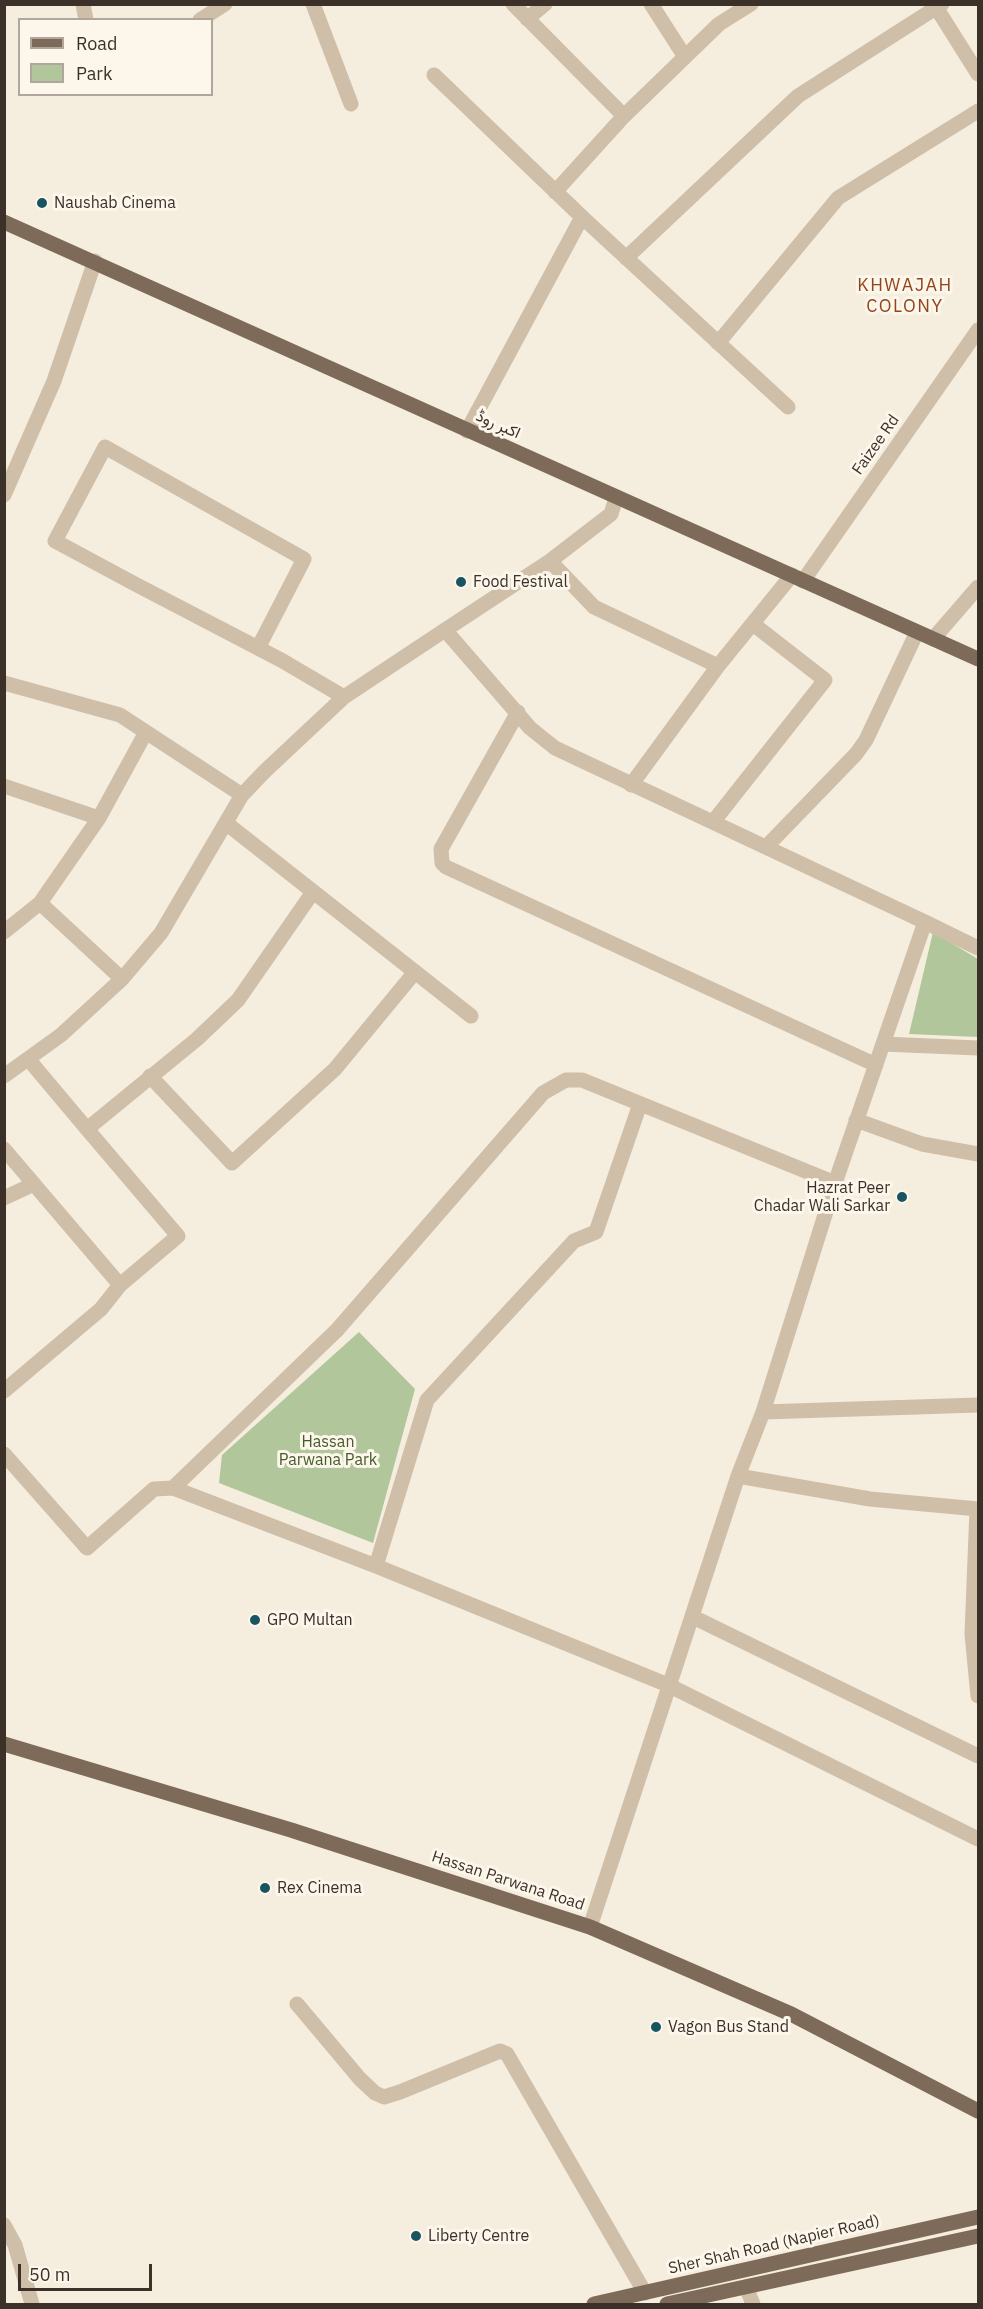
<!DOCTYPE html>
<html>
<head>
<meta charset="utf-8">
<style>
  body { margin:0 }
  #map { position:relative; width:983px; height:2309px; overflow:hidden; background:#f5eddd; font-family:"IBM Plex Sans",sans-serif }
  canvas { display:block }
  .frame { position:absolute; inset:0; border:6px solid #3b3129; pointer-events:none }
  .legend { position:absolute; left:18px; top:18px; width:195px; height:78px; box-sizing:border-box; background:#fcf6eb; border:2px solid #afa79d; margin:0; padding:8px 10px; list-style:none; font-size:18px; color:#3b3129 }
  .legend li { display:flex; align-items:center; gap:12px; height:30px }
  .legend b { width:30px; border:2px solid #afa79d }
  .scale { position:absolute; left:18px; top:2264px; width:134px; height:27px; box-sizing:border-box; border:3px solid #3b3129; border-top:0; padding-left:8px; font-size:18px; line-height:21px; white-space:nowrap; color:#3b3129; -webkit-text-stroke:4px #fcf6eb; paint-order:stroke }
</style>
</head>
<body>
<div id="map">
<canvas width="983" height="2309"></canvas>
<div class="frame"></div>
<ul class="legend">
<li><b style="height:8px;background:#7e6a58"></b>Road</li>
<li><b style="height:16px;background:#b2c69b"></b>Park</li>
</ul>
<div class="scale">50 m</div>
</div>
<script>
const c = document.querySelector('canvas').getContext('2d');
c.lineJoin = 'round';
function fillPath(path, color) { c.fillStyle = color; c.fill(path, 'evenodd'); }
const shape = rows => new Path2D(rows.map(r => 'M' + r).join(''));
function strokePath(path, color, width, dash) { c.strokeStyle = color; c.lineWidth = width; c.lineCap = dash ? 'butt' : 'round'; c.setLineDash(dash || []); c.stroke(path); }
function label(font, color, halo, rows, align = 'center') {
  c.font = font + ' "IBM Plex Sans",Vazirmatn,sans-serif'; c.lineWidth = 6; c.setLineDash([]); c.textBaseline = 'middle'; c.strokeStyle = halo; c.fillStyle = color; for (const [text, x, y, turn = 0] of rows) {
    c.save(); c.translate(x, y); c.rotate((+turn || 0) * Math.PI / 180); c.textAlign = isNaN(turn) ? turn : align; if (halo) c.strokeText(text, 0, 0); c.fillText(text, 0, 0); c.restore();
  }
}
const green = shape([
  [933,932,978,959,978,1037,909,1034],
  [359,1332,415,1389,373,1543,219,1483,222,1455]
]);
const minor = shape([
  [83,4,86,20],
  [313,4,351,104],
  [513,4,624,116],
  [651,4,685,57],
  [934,4,978,74],
  [527,19,545,4],
  [200,20,225,4],
  [434,75,582,217,467,431],
  [555,192,624,116,719,24,751,4],
  [582,217,788,407],
  [626,258,798,96,942,4],
  [718,343,838,198,978,111],
  [4,495,54,381,95,261],
  [616,498,611,514,550,561,445,630,530,728,555,748,925,922],
  [550,561,594,607,718,666],
  [803,581,978,330],
  [933,639,978,587],
  [258,648,304,559,105,447,55,541,135,584,281,660,344,697],
  [4,683,120,715,242,795],
  [518,712,441,849,442,863,446,867,876,1065],
  [631,785,718,666,792,575],
  [4,786,99,818,40,903,4,932],
  [99,818,146,732],
  [713,822,825,680,753,624],
  [226,823,471,1016],
  [766,847,856,754,866,740,917,632],
  [40,903,122,979],
  [883,1044,978,1048],
  [29,1060,87,1129,197,1039,238,1000,313,892],
  [4,1076,61,1035,122,979,161,933,242,795,265,771,344,697,445,630],
  [150,1076,232,1163,335,1069,415,972],
  [856,1120,922,1144,978,1154],
  [4,1149,120,1285,178,1236,87,1129],
  [4,1198,34,1184],
  [4,1391,101,1309,120,1285],
  [763,1412,978,1405],
  [4,1454,87,1548,154,1489,173,1488,337,1330,543,1093,566,1080,582,1080,835,1183],
  [738,1476,870,1499,978,1509],
  [173,1488,376,1566,668,1685,978,1839],
  [977,1509,972,1634,978,1696],
  [376,1566,427,1400,574,1241,596,1232,640,1104],
  [693,1617,978,1756],
  [590,1927,738,1476,763,1412,835,1183,925,922,978,948],
  [297,2004,360,2079,375,2093,384,2097,400,2092,500,2051,507,2054,645,2293],
  [4,2225,15,2245,32,2304],
  [746,2287,753,2304]
]);
const major = shape([
  [4,222,978,659],
  [4,1744,291,1830,590,1927,791,2014,978,2111],
  [594,2304,978,2217],
  [667,2304,978,2236]
]);
const markers = [
  [42,203,6,"#195461"],
  [461,582,6,"#195461"],
  [902,1197,6,"#195461"],
  [255,1620,6,"#195461"],
  [265,1888,6,"#195461"],
  [656,2027,6,"#195461"],
  [416,2236,6,"#195461"]
];
const poiNames = [
  ["Naushab Cinema",54,203],
  ["Food Festival",473,582],
  ["Hazrat Peer",890,1188,"right"],
  ["Chadar Wali Sarkar",890,1206,"right"],
  ["GPO Multan",267,1620],
  ["Rex Cinema",277,1888],
  ["Vagon Bus Stand",668,2027],
  ["Liberty Centre",428,2236]
];
const streetNames = [
  ["اکبر روڈ",498,425,24],
  ["Faizee Rd",876,445,-55],
  ["Hassan Parwana Road",508,1881,18],
  ["Sher Shah Road (Napier Road)",774,2245,-13]
];
const parkNames = [
  ["Hassan",328,1442],
  ["Parwana Park",328,1460]
];
const neighbourhoodNames = [
  ["KHWAJAH",905,286],
  ["COLONY",905,307]
];
fillPath(green, '#b2c69b');
strokePath(minor, '#cfbea8', 15);
strokePath(major, '#7e6a58', 15);
for (const [x, y, r, color] of markers) { const dot = new Path2D(); dot.arc(x, y, r, 0, 2 * Math.PI); c.fillStyle = color; c.fill(dot); strokePath(dot, '#fcf6eb', 2); }
label('16px', '#3b3129', '#fcf6eb', poiNames, 'left');
label('16px', '#3b3129', '#fcf6eb', streetNames);
label('16px', '#435c2a', '#fcf6eb', parkNames);
c.letterSpacing = '1.5px';
label('18px', '#934519', '#fcf6eb', neighbourhoodNames);
c.letterSpacing = '0px';
</script>
</body>
</html>
